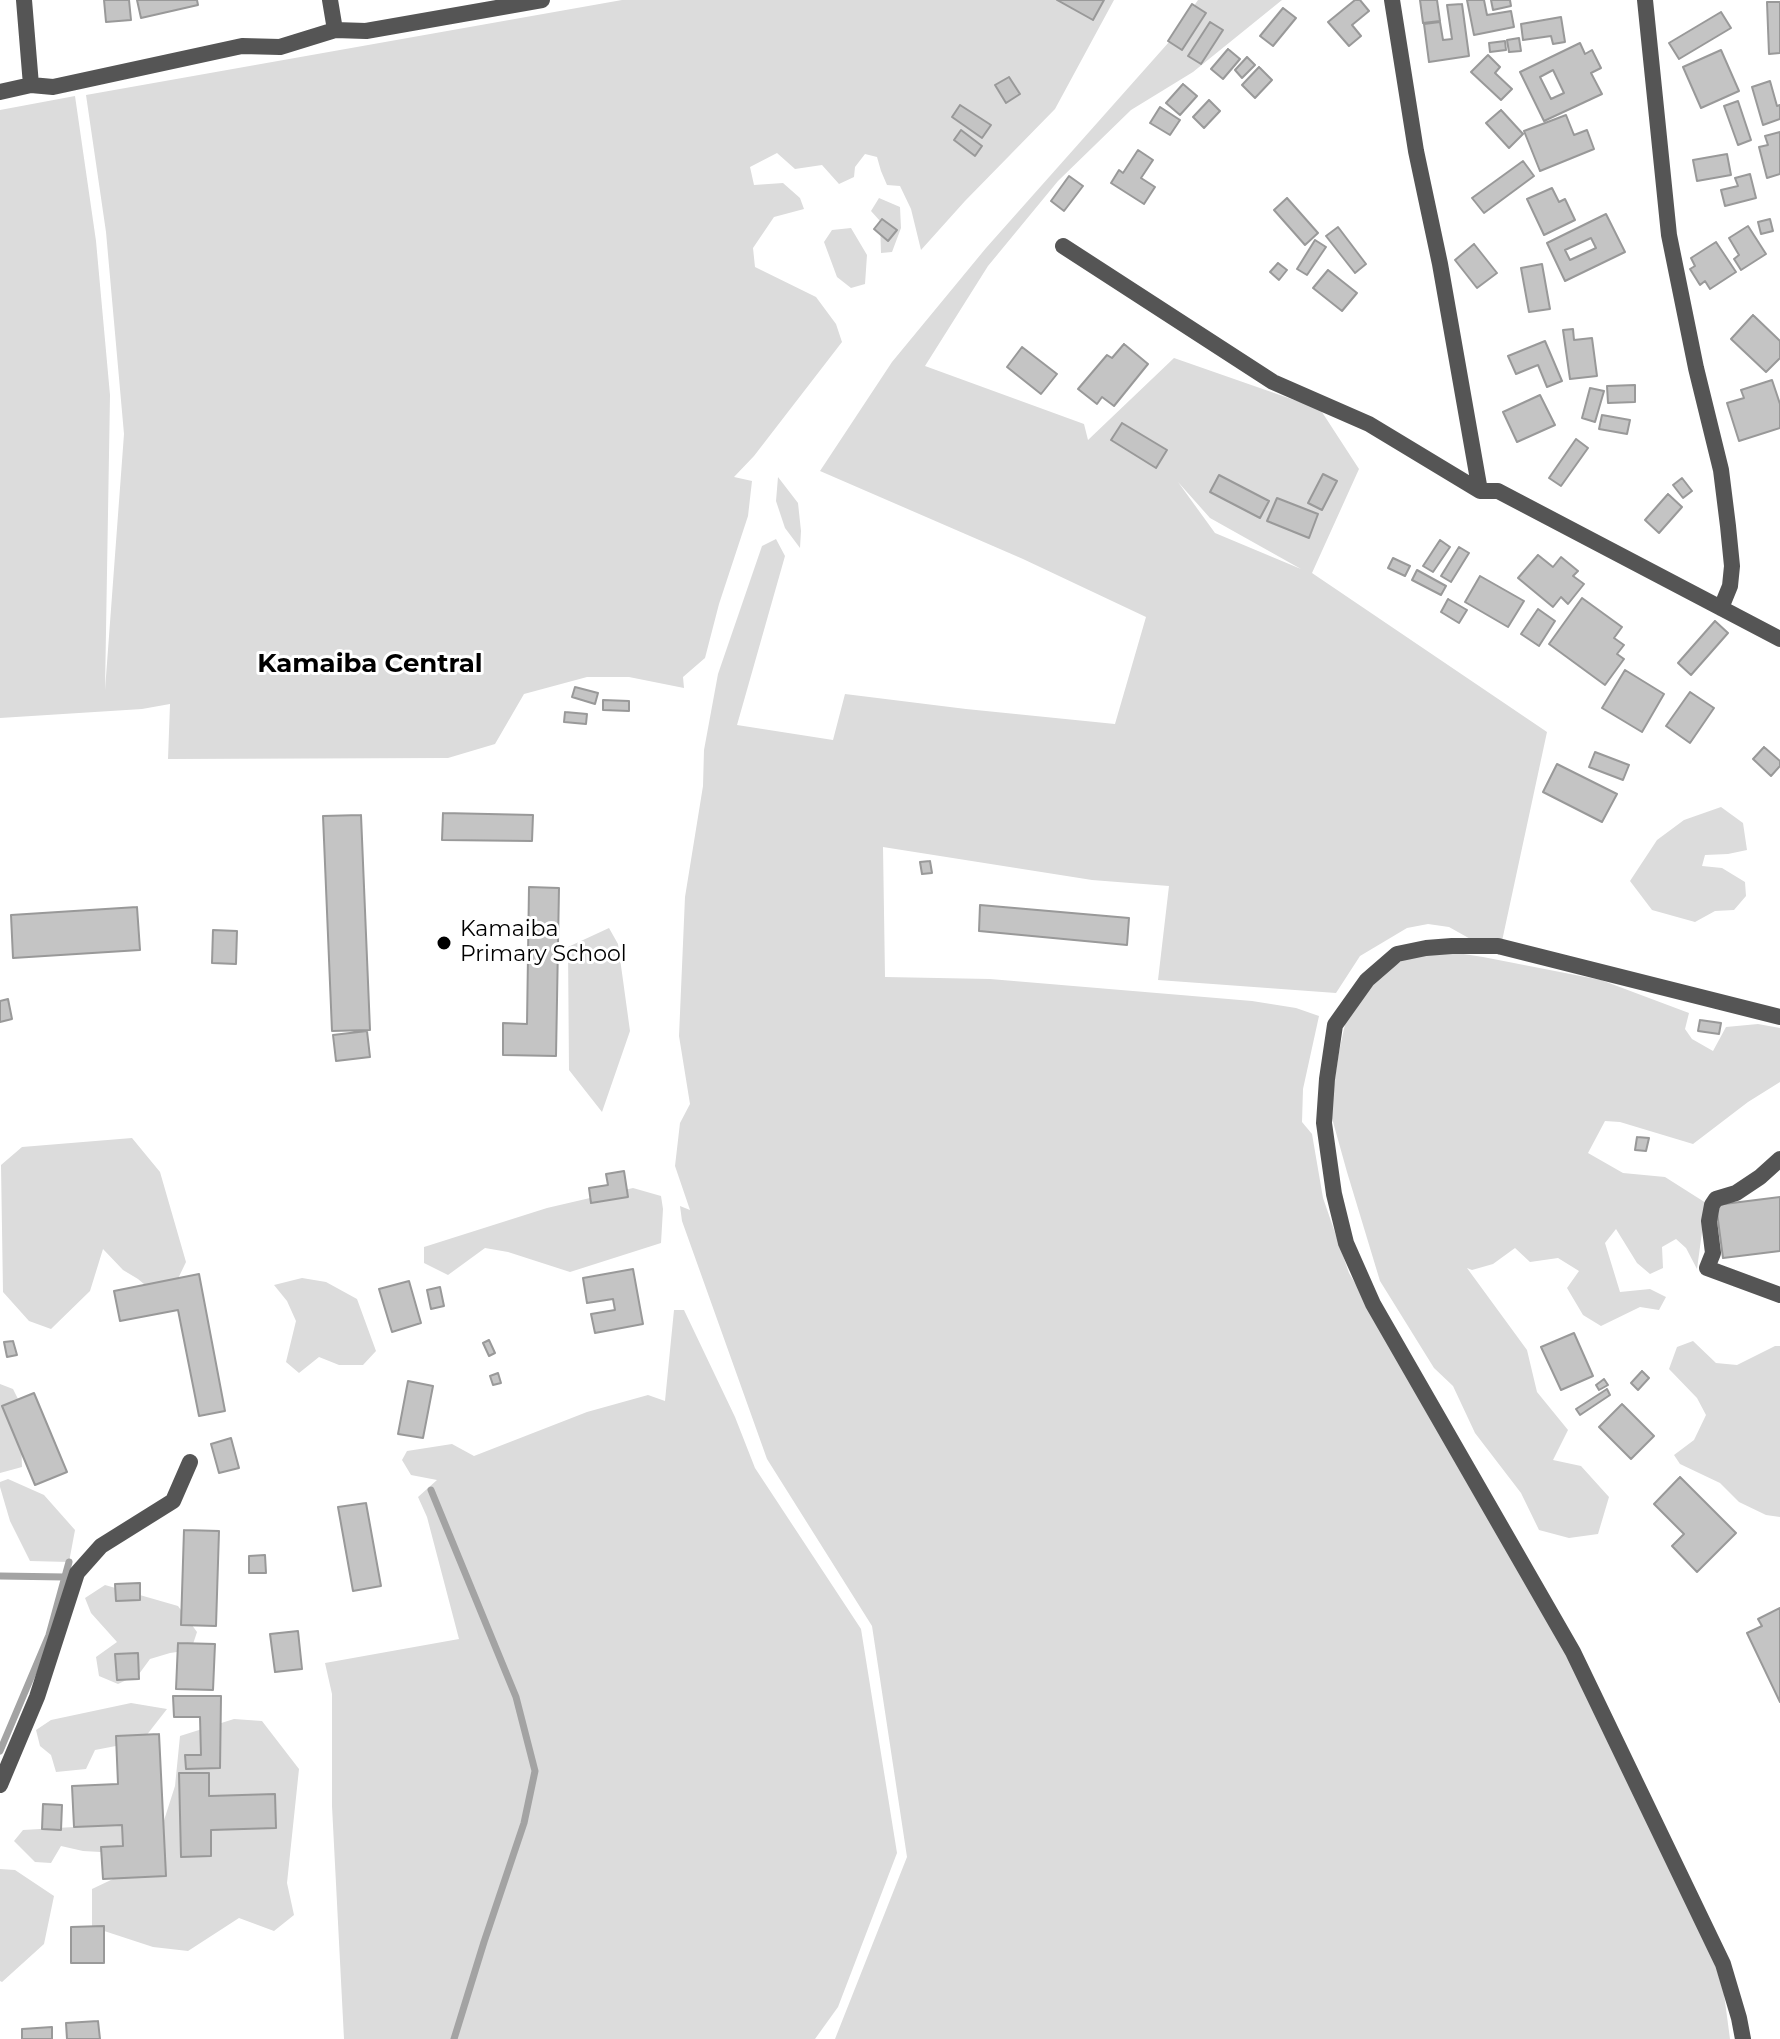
<!DOCTYPE html>
<html>
<head>
<meta charset="utf-8">
<style>
  body { margin:0 }
  canvas { display:block; background:#fff }
</style>
</head>
<body>
<canvas width="1780" height="2039"></canvas>
<script>
const c = document.querySelector('canvas').getContext('2d');
c.lineJoin = 'round';
function fillPath(path, color) { c.fillStyle = color; c.fill(path, 'evenodd'); }
const shape = rows => new Path2D(rows.map(r => 'M' + r).join(''));
function strokePath(path, color, width, dash) { c.strokeStyle = color; c.lineWidth = width; c.lineCap = dash ? 'butt' : 'round'; c.setLineDash(dash || []); c.stroke(path); }
function label(font, color, halo, rows, align = 'center') {
  c.font = font + ' Montserrat,sans-serif'; c.lineWidth = 6; c.setLineDash([]); c.textBaseline = 'middle'; c.strokeStyle = halo; c.fillStyle = color; for (const [text, x, y, turn = 0] of rows) {
    c.save(); c.translate(x, y); c.rotate((+turn || 0) * Math.PI / 180); c.textAlign = isNaN(turn) ? turn : align; if (halo) c.strokeText(text, 0, 0); c.fillText(text, 0, 0); c.restore();
  }
}
const green = shape([
  [622,0,1114,0,1055,109,965,201,921,250,911,209,900,186,887,185,881,171,877,157,865,154,855,167,854,177,839,184,822,165,795,169,777,153,750,167,754,185,783,183,800,198,804,209,774,217,753,248,755,267,816,297,836,324,842,342,754,456,734,477,752,481,748,516,719,604,705,658,683,677,684,688,629,677,587,677,524,694,495,744,448,758,168,759,170,704,142,709,0,718,0,110,75,96,96,241,110,395,105,690,124,434,106,232,86,95],
  [1198,0,1282,0,1193,72,1131,110,1058,181,988,266,925,366,1084,424,1088,440,1174,358,1320,409,1359,469,1312,573,1547,732,1499,955,1449,927,1428,924,1407,928,1360,956,1336,993,1158,980,1169,886,1092,880,883,847,885,977,990,979,1252,1001,1296,1008,1319,1016,1303,1089,1302,1122,1312,1134,1323,1198,1349,1273,1551,1615,1700,1914,1724,1994,1730,2039,835,2039,907,1857,872,1626,767,1459,682,1221,680,1206,690,1210,675,1166,680,1123,690,1104,679,1036,685,897,703,786,704,750,718,674,762,546,776,539,785,556,737,725,833,740,845,694,966,709,1115,724,1146,617,1023,559,820,471,892,362,986,248,1169,42],
  [1178,482,1210,518,1301,569,1215,533],
  [879,198,900,207,901,228,892,252,881,253,880,221,871,211],
  [851,228,867,255,865,284,851,288,837,277,824,242,832,230],
  [778,477,798,503,801,531,800,548,785,528,776,501],
  [1721,807,1743,823,1747,850,1728,854,1705,855,1702,866,1722,868,1745,882,1746,896,1734,910,1715,911,1695,922,1652,910,1630,881,1657,840,1684,820],
  [609,928,618,944,630,1031,602,1112,569,1070,568,947],
  [1444,951,1483,957,1601,980,1689,1013,1685,1029,1692,1039,1713,1051,1726,1027,1758,1024,1780,1028,1780,1082,1748,1102,1693,1144,1620,1122,1605,1121,1588,1153,1623,1173,1665,1177,1706,1203,1697,1269,1686,1248,1676,1239,1662,1247,1663,1268,1650,1274,1637,1263,1616,1229,1605,1243,1620,1292,1650,1289,1666,1297,1659,1310,1640,1307,1601,1326,1583,1315,1567,1288,1579,1271,1558,1258,1530,1262,1515,1248,1493,1264,1472,1270,1467,1268,1527,1350,1537,1392,1568,1430,1553,1460,1581,1466,1609,1497,1598,1534,1569,1538,1539,1530,1521,1493,1475,1433,1453,1386,1434,1368,1380,1281,1347,1172,1330,1111,1339,1052,1347,1015,1375,979,1412,954],
  [132,1138,160,1172,186,1262,174,1287,151,1290,138,1279,123,1270,103,1249,90,1291,51,1329,29,1321,3,1292,1,1165,22,1147],
  [633,1188,661,1196,663,1209,661,1243,570,1272,508,1252,485,1248,448,1275,424,1263,424,1247,547,1208],
  [302,1278,326,1282,357,1299,376,1351,363,1365,339,1365,319,1357,299,1373,286,1362,296,1321,287,1301,274,1285],
  [674,1310,684,1310,735,1417,755,1468,861,1629,897,1853,838,2007,815,2039,344,2039,332,1806,332,1694,325,1663,459,1639,427,1517,418,1497,437,1480,411,1475,402,1460,407,1451,452,1444,474,1456,587,1412,648,1395,665,1401],
  [1693,1341,1716,1363,1737,1365,1775,1346,1780,1346,1780,1517,1766,1515,1739,1502,1720,1483,1680,1464,1674,1455,1694,1440,1706,1415,1697,1398,1669,1369,1677,1347],
  [0,1384,13,1389,23,1409,21,1440,22,1467,0,1473],
  [8,1479,44,1495,75,1530,69,1562,30,1561,10,1521,0,1487,0,1482],
  [105,1585,178,1606,197,1632,191,1650,170,1653,150,1659,139,1674,118,1684,99,1676,96,1657,117,1642,91,1613,85,1598],
  [131,1703,167,1709,142,1741,95,1750,86,1769,56,1772,51,1755,40,1746,36,1730,51,1720],
  [234,1719,262,1721,299,1769,287,1883,294,1915,274,1931,239,1918,188,1951,153,1947,92,1927,92,1889,151,1861,175,1786,180,1736],
  [108,1813,133,1824,118,1853,83,1851,61,1846,51,1863,35,1862,14,1841,23,1830,74,1827],
  [0,1869,15,1870,54,1896,44,1944,2,1982,0,1981]
]);
const stream = shape([
  [431,1490,516,1697,535,1771,524,1823,484,1942,454,2039],
  [0,1576,65,1577],
  [0,1751,49,1635,69,1562]
]);
const building = shape([
  [104,0,129,0,131,20,106,22,104,0],
  [137,0,197,0,198,5,141,18,137,0],
  [1057,0,1104,0,1093,20,1057,0],
  [1355,0,1360,0,1369,11,1352,25,1361,36,1349,46,1328,22,1355,0],
  [1420,0,1437,0,1440,21,1423,23,1420,0],
  [1467,0,1484,0,1487,15,1511,11,1514,27,1474,35,1467,0],
  [1491,0,1510,0,1511,6,1493,10,1491,0],
  [1767,2,1780,2,1780,53,1769,54,1767,2],
  [1192,4,1206,13,1182,50,1168,41,1192,4],
  [1462,4,1469,56,1429,62,1424,24,1440,22,1443,40,1452,39,1447,5,1462,4],
  [1283,8,1296,18,1273,46,1260,36,1283,8],
  [1721,12,1731,28,1679,59,1669,43,1721,12],
  [1561,17,1565,42,1553,44,1551,36,1523,40,1521,24,1561,17],
  [1210,22,1223,30,1201,64,1188,56,1210,22],
  [1519,38,1521,51,1509,52,1507,40,1519,38],
  [1505,41,1506,50,1490,52,1489,43,1505,41],
  [1580,43,1585,54,1592,50,1601,68,1591,73,1602,94,1544,121,1520,72,1580,43],
  [1553,70,1564,93,1551,99,1540,77,1553,70],
  [1228,49,1240,59,1223,79,1211,69,1228,49],
  [1721,50,1739,91,1701,108,1683,67,1721,50],
  [1488,55,1500,67,1495,73,1512,89,1501,100,1471,72,1488,55],
  [1247,57,1255,65,1242,78,1235,70,1247,57],
  [1259,67,1272,80,1255,98,1242,85,1259,67],
  [1009,77,1020,94,1006,103,995,85,1009,77],
  [1770,81,1777,106,1780,105,1780,119,1763,125,1752,87,1770,81],
  [1183,84,1197,96,1180,115,1166,103,1183,84],
  [1209,100,1220,111,1204,128,1193,117,1209,100],
  [1738,101,1751,140,1738,145,1724,106,1738,101],
  [960,105,991,125,982,138,952,117,960,105],
  [1160,107,1180,120,1170,135,1150,123,1160,107],
  [1501,110,1523,134,1509,148,1486,123,1501,110],
  [1566,115,1574,135,1587,130,1594,149,1540,171,1524,131,1566,115],
  [961,130,982,146,975,156,954,140,961,130],
  [1780,132,1780,174,1767,178,1759,147,1768,145,1765,136,1780,132],
  [1138,150,1153,160,1141,178,1155,187,1144,204,1111,183,1119,170,1123,173,1138,150],
  [1727,154,1731,175,1697,181,1693,160,1727,154],
  [1523,161,1534,176,1484,213,1472,198,1523,161],
  [1750,174,1756,198,1725,206,1721,190,1738,186,1735,178,1750,174],
  [1069,176,1083,186,1064,211,1051,201,1069,176],
  [1552,188,1559,202,1565,199,1575,220,1544,235,1527,199,1552,188],
  [1287,198,1318,233,1305,245,1274,210,1287,198],
  [1606,214,1625,252,1565,281,1547,243,1606,214],
  [1591,238,1596,248,1570,260,1565,250,1591,238],
  [882,219,897,230,888,241,874,229,882,219],
  [1770,219,1773,231,1761,234,1758,222,1770,219],
  [1748,226,1766,254,1741,270,1734,259,1739,255,1729,238,1748,226],
  [1338,227,1366,264,1355,273,1326,236,1338,227],
  [1315,240,1326,247,1307,275,1297,269,1315,240],
  [1716,242,1736,272,1710,289,1705,281,1700,285,1690,269,1695,266,1691,258,1716,242],
  [1474,244,1497,273,1477,288,1455,260,1474,244],
  [1278,263,1287,270,1279,280,1270,272,1278,263],
  [1542,264,1550,309,1529,312,1521,268,1542,264],
  [1328,270,1357,293,1342,311,1313,288,1328,270],
  [1753,315,1780,341,1780,358,1766,372,1731,339,1753,315],
  [1573,329,1574,340,1592,338,1597,376,1570,379,1563,330,1573,329],
  [1545,341,1562,381,1547,387,1538,365,1516,374,1508,356,1545,341],
  [1124,344,1148,364,1114,406,1102,397,1097,404,1078,389,1107,355,1112,358,1124,344],
  [1022,347,1057,374,1041,394,1007,367,1022,347],
  [1772,380,1780,404,1780,428,1739,441,1727,403,1744,398,1741,390,1772,380],
  [1635,385,1635,402,1608,403,1607,386,1635,385],
  [1590,388,1604,391,1595,422,1582,418,1590,388],
  [1540,395,1555,425,1517,442,1503,412,1540,395],
  [1602,415,1630,420,1627,434,1599,429,1602,415],
  [1122,423,1167,450,1156,468,1111,440,1122,423],
  [1576,439,1588,448,1561,486,1549,478,1576,439],
  [1323,474,1337,481,1322,510,1308,503,1323,474],
  [1219,475,1269,501,1260,518,1210,492,1219,475],
  [1682,478,1692,491,1683,498,1673,485,1682,478],
  [1668,494,1682,507,1659,533,1645,520,1668,494],
  [1277,498,1318,514,1309,538,1267,521,1277,498],
  [1440,540,1450,547,1433,572,1423,566,1440,540],
  [1459,547,1469,553,1451,582,1441,576,1459,547],
  [1538,555,1553,567,1561,557,1578,571,1573,576,1584,584,1568,604,1561,597,1553,607,1518,578,1538,555],
  [1393,558,1410,566,1405,576,1388,568,1393,558],
  [1417,570,1446,586,1441,595,1412,580,1417,570],
  [1480,576,1524,601,1508,627,1465,602,1480,576],
  [1582,598,1622,627,1614,638,1624,645,1617,654,1624,659,1605,685,1549,644,1582,598],
  [1448,599,1467,610,1459,623,1441,612,1448,599],
  [1538,609,1555,621,1539,646,1521,634,1538,609],
  [1715,621,1728,633,1691,675,1678,663,1715,621],
  [1625,670,1664,694,1642,732,1602,708,1625,670],
  [575,687,598,693,595,704,572,697,575,687],
  [1690,692,1714,708,1690,743,1666,726,1690,692],
  [603,700,629,701,629,711,603,710,603,700],
  [565,712,587,714,586,724,564,722,565,712],
  [1764,747,1780,761,1780,766,1771,776,1753,759,1764,747],
  [1595,752,1629,765,1623,780,1589,767,1595,752],
  [1557,764,1617,794,1602,822,1543,792,1557,764],
  [443,813,533,815,532,841,442,840,443,813],
  [361,815,370,1030,332,1031,323,816,361,815],
  [930,861,932,873,922,874,920,862,930,861],
  [529,887,559,888,556,1056,503,1055,503,1023,527,1024,529,887],
  [980,905,1129,918,1127,945,979,931,980,905],
  [137,907,140,950,13,958,11,915,137,907],
  [213,930,237,931,236,964,212,963,213,930],
  [8,999,12,1019,0,1022,0,1001,8,999],
  [1700,1020,1721,1023,1719,1034,1698,1031,1700,1020],
  [367,1031,370,1057,336,1061,333,1035,367,1031],
  [1637,1137,1649,1138,1646,1151,1635,1150,1637,1137],
  [624,1171,628,1197,591,1203,589,1188,608,1185,606,1174,624,1171],
  [1780,1197,1780,1251,1723,1258,1716,1205,1780,1197],
  [633,1269,643,1324,595,1333,591,1314,615,1310,613,1299,587,1303,583,1278,633,1269],
  [199,1274,225,1411,199,1416,178,1310,120,1321,114,1291,199,1274],
  [409,1281,421,1323,392,1332,379,1289,409,1281],
  [440,1287,444,1306,431,1309,427,1290,440,1287],
  [1574,1333,1593,1376,1561,1390,1541,1347,1574,1333],
  [489,1340,495,1353,489,1356,483,1343,489,1340],
  [13,1341,17,1355,7,1357,4,1342,13,1341],
  [1642,1371,1649,1378,1638,1390,1631,1383,1642,1371],
  [498,1373,501,1383,493,1385,490,1376,498,1373],
  [1604,1379,1608,1385,1599,1390,1596,1385,1604,1379],
  [408,1381,433,1386,423,1438,398,1434,408,1381],
  [1607,1389,1610,1395,1580,1415,1576,1409,1607,1389],
  [34,1393,67,1472,35,1485,2,1406,34,1393],
  [1622,1404,1654,1436,1631,1459,1599,1427,1622,1404],
  [231,1438,239,1468,219,1473,211,1444,231,1438],
  [1680,1477,1736,1533,1697,1572,1672,1546,1684,1534,1654,1504,1680,1477],
  [366,1503,381,1586,353,1591,338,1507,366,1503],
  [184,1530,219,1531,216,1626,181,1625,184,1530],
  [265,1555,266,1573,249,1573,249,1556,265,1555],
  [140,1583,140,1600,116,1601,115,1584,140,1583],
  [1780,1608,1780,1702,1747,1633,1762,1626,1758,1619,1780,1608],
  [298,1631,302,1669,275,1672,270,1634,298,1631],
  [178,1643,215,1644,213,1690,176,1689,178,1643],
  [138,1653,139,1679,117,1680,115,1654,138,1653],
  [173,1696,221,1696,220,1768,186,1769,185,1755,201,1755,200,1717,174,1717,173,1696],
  [159,1734,166,1876,103,1879,101,1847,123,1846,122,1825,74,1827,72,1786,118,1784,116,1736,159,1734],
  [179,1773,209,1773,209,1796,275,1794,276,1828,211,1830,211,1856,181,1857,179,1773],
  [43,1804,62,1805,61,1830,42,1829,43,1804],
  [104,1926,104,1963,71,1963,71,1927,104,1926],
  [98,2021,100,2039,67,2039,66,2023,98,2021],
  [52,2027,52,2039,22,2039,22,2029,52,2027]
]);
const minor = shape([
  [24,0,31,85],
  [330,0,335,30],
  [1392,0,1416,151,1440,264,1480,491],
  [1645,0,1669,235,1696,368,1721,470,1728,526,1732,566,1730,586,1721,608],
  [0,92,31,85,53,87,242,46,280,47,335,30,366,31,542,0],
  [1063,246,1273,382,1369,424,1480,491,1498,491,1780,639],
  [1780,1159,1760,1177,1736,1193,1716,1199,1712,1205,1709,1221,1713,1253,1707,1268,1780,1295],
  [0,1785,37,1697,77,1573,101,1546,173,1501,190,1462],
  [1743,2039,1739,2018,1723,1964,1573,1652,1373,1304,1346,1243,1334,1194,1324,1123,1327,1079,1335,1025,1367,980,1397,954,1426,948,1452,946,1498,946,1780,1017]
]);
const markers = [
  [444,943,8,"#000"]
];
const poiNames = [
  ["Kamaiba",460,930],
  ["Primary School",460,955]
];
const quarterNames = [
  ["Kamaiba Central",370,664]
];
fillPath(green, '#dcdcdc');
strokePath(stream, '#a3a3a3', 7);
fillPath(building, '#c4c4c4');
strokePath(building, '#999', 2);
strokePath(minor, '#555', 16);
for (const [x, y, r, color] of markers) { const dot = new Path2D(); dot.arc(x, y, r, 0, 2 * Math.PI); c.fillStyle = color; c.fill(dot); strokePath(dot, '#fff', 3); }
label('22px', '#000', '#fff', poiNames, 'left');
label('bold 26px', '#000', '#fff', quarterNames);
</script>
</body>
</html>
